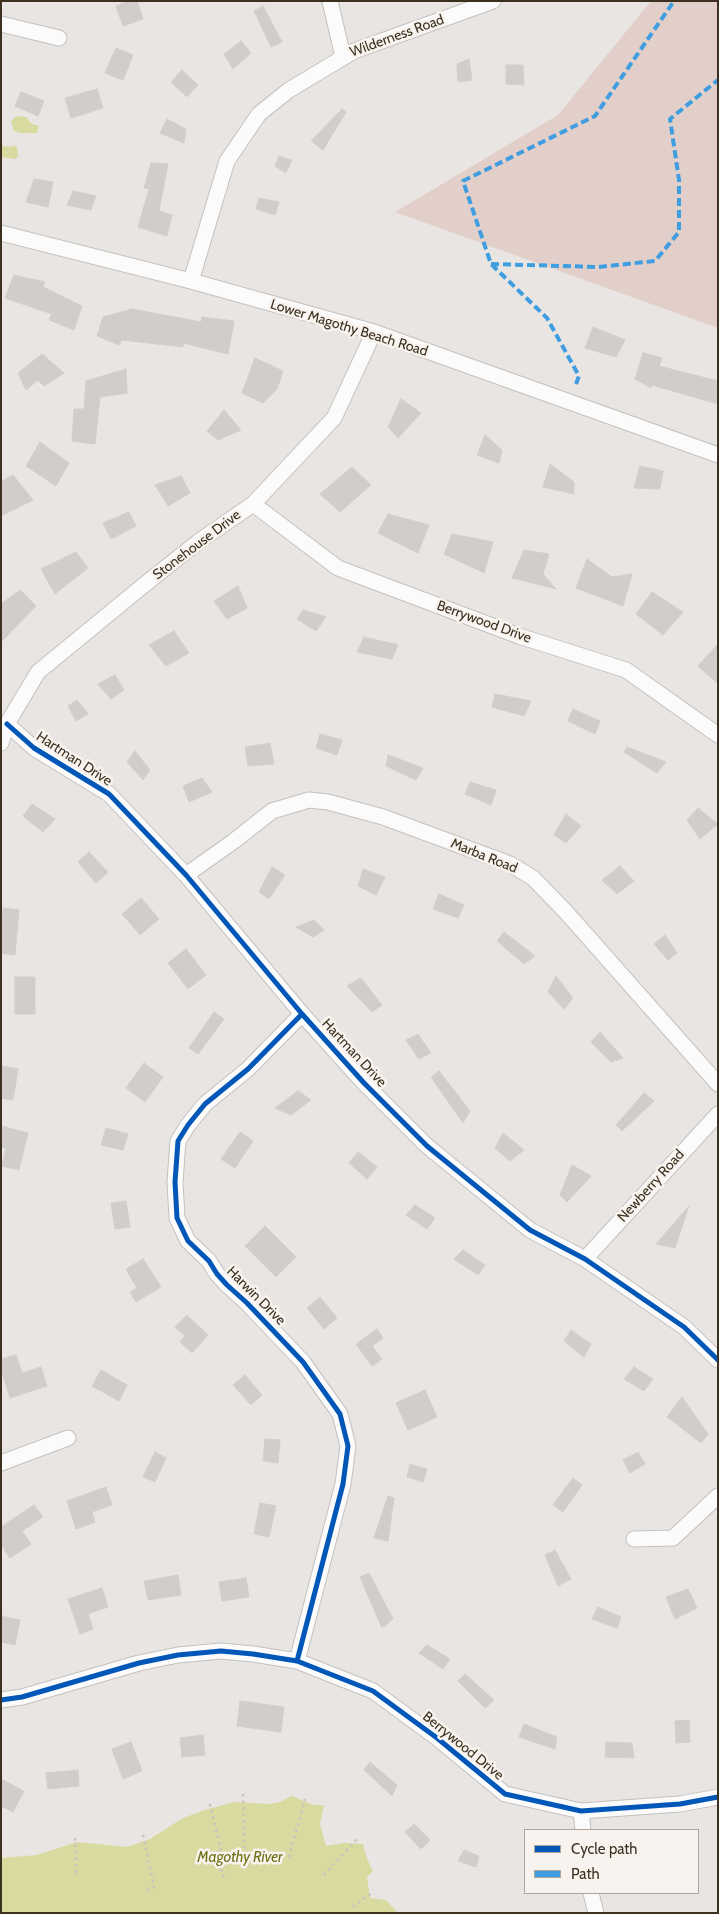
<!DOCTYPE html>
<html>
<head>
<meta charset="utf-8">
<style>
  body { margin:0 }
  #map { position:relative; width:719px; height:1914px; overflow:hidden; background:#e8e5e2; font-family:Cabin,sans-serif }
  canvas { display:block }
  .frame { position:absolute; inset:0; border:2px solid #3c311f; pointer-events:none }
  .legend { position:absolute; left:524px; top:1829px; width:175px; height:65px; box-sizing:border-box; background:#f8f3ef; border:1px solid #ada59c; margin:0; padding:6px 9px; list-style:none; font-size:15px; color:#3c311f }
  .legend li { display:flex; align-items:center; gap:10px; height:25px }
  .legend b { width:25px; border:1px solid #ada59c }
</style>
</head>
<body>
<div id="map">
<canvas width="719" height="1914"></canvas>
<div class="frame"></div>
<ul class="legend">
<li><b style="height:6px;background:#0057b8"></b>Cycle path</li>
<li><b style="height:6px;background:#3f9de0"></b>Path</li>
</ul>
</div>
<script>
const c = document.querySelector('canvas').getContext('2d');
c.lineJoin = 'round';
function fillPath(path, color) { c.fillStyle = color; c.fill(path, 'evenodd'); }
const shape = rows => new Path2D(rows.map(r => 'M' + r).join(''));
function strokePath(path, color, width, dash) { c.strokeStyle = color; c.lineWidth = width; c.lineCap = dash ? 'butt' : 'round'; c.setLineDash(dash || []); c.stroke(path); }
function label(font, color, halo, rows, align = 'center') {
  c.font = font + ' Cabin,sans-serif'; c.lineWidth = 5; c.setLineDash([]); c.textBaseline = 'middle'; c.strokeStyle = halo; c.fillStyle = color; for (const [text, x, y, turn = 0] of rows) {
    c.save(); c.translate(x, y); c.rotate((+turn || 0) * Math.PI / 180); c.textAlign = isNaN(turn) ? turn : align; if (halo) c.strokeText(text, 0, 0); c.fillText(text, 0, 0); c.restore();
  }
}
const green = shape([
  [651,1,718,1,718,328,395,212,558,115]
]);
const water = shape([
  [16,116,26,117,32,124,39,126,37,133,20,133,14,131,11,122],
  [12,145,17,147,18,156,16,159,1,157,1,146,12,147],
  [292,1796,313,1805,324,1805,320,1824,326,1846,344,1843,363,1844,367,1859,373,1871,367,1877,370,1898,386,1900,398,1913,1,1913,1,1858,37,1855,77,1842,127,1847,150,1839,183,1818,205,1810,234,1802,269,1804,280,1802]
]);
const building = shape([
  [129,1,137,1,143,19,123,26,116,6,129,1],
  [263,6,282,42,271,47,254,11,263,6],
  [241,41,251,53,233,69,224,54,241,41],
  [116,48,133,55,123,80,105,73,116,48],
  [469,59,472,80,458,82,457,64,469,59],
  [506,65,523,65,524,85,506,84,506,65],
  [182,70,198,85,187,97,171,82,182,70],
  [97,89,103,108,71,118,65,98,97,89],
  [21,92,44,101,38,116,15,106,21,92],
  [342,109,346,112,323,150,311,141,342,109],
  [167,119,186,129,184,143,160,133,167,119],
  [279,156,292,160,286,173,275,166,279,156],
  [151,163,168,164,159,211,172,215,167,236,138,227,149,189,144,188,151,163],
  [34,179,53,182,48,207,26,202,34,179],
  [73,191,96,196,91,210,67,205,73,191],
  [259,198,279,202,275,215,256,209,259,198],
  [14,275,45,282,43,287,82,306,74,330,49,320,52,314,5,298,14,275],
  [132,309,201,322,202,317,234,321,228,354,183,343,183,347,122,340,119,345,97,336,103,317,132,309],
  [593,327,625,340,616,357,585,348,593,327],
  [643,353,662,358,659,366,718,381,718,404,652,385,651,388,635,379,643,353],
  [42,354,64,373,44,386,38,380,26,390,18,373,42,354],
  [255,358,283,371,277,389,263,403,242,393,255,358],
  [126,369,127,393,100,397,95,444,72,441,74,409,84,409,86,381,126,369],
  [401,399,421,413,398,438,388,427,401,399],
  [224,410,241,430,218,440,207,431,224,410],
  [485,435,502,450,499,463,477,455,485,435],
  [40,442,69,463,56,486,26,466,40,442],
  [550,464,574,482,574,494,543,487,550,464],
  [640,466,663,471,660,489,634,488,640,466],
  [352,467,371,485,340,512,320,494,352,467],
  [13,475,33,500,1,516,1,482,13,475],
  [181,476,190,493,168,506,155,485,181,476],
  [129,512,136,526,111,539,103,523,129,512],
  [388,514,429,525,418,553,378,533,388,514],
  [452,534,493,542,484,573,444,554,452,534],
  [524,550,549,554,543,574,556,589,512,578,524,550],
  [76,552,88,568,55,594,41,569,76,552],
  [587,559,612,577,632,574,623,606,576,588,587,559],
  [238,586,247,608,227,619,214,601,238,586],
  [20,590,36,606,1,642,1,604,20,590],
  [652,592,683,612,663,635,636,614,652,592],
  [303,610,326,617,316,631,297,619,303,610],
  [174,631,189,653,166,666,149,645,174,631],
  [364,637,398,645,392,659,357,652,364,637],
  [718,644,718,684,698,666,718,644],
  [115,675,124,690,111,699,98,684,115,675],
  [495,694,531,701,524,716,492,707,495,694],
  [77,700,88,714,76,721,68,706,77,700],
  [573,709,600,721,595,734,568,721,573,709],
  [320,734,342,740,337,755,316,748,320,734],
  [270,743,274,764,248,766,245,747,270,743],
  [627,747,666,762,657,773,624,752,627,747],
  [135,751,150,770,143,780,127,762,135,751],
  [388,755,423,768,416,780,386,766,388,755],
  [202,778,212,792,189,802,183,786,202,778],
  [470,782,496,790,491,805,465,794,470,782],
  [32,804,55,819,43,832,23,816,32,804],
  [698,808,718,824,700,839,687,820,698,808],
  [566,814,581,826,566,843,554,835,566,814],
  [89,852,108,872,96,883,78,862,89,852],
  [620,866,634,881,617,894,602,880,620,866],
  [272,867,285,875,269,899,259,892,272,867],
  [363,869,385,877,376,895,358,886,363,869],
  [439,894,464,905,458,918,433,909,439,894],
  [141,898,159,919,140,935,122,914,141,898],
  [3,908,19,910,15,955,1,953,3,908],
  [314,920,324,930,313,937,296,927,314,920],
  [504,932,535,956,524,964,497,941,504,932],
  [665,935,677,953,668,960,654,944,665,935],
  [186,949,206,975,188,989,168,963,186,949],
  [556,976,573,998,564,1009,548,992,556,976],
  [15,977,35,977,35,1014,15,1014,15,977],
  [361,978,382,1005,372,1012,347,986,361,978],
  [214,1012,224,1019,198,1054,189,1048,214,1012],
  [600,1032,623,1058,611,1062,591,1042,600,1032],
  [418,1034,431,1053,419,1059,406,1040,418,1034],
  [144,1063,163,1077,145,1102,126,1088,144,1063],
  [1,1066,18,1069,13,1100,1,1098,1,1066],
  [439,1071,470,1111,463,1123,431,1077,439,1071],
  [298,1091,311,1100,291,1115,275,1108,298,1091],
  [644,1093,654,1101,622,1131,616,1125,644,1093],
  [1,1126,28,1133,19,1170,2,1166,6,1148,1,1147,1,1126],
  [106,1128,128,1134,123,1150,101,1145,106,1128],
  [240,1132,253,1141,235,1168,221,1159,240,1132],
  [503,1133,524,1150,510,1161,495,1148,503,1133],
  [358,1152,377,1167,367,1179,349,1163,358,1152],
  [572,1165,591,1176,567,1202,560,1195,572,1165],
  [126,1201,130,1227,115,1229,111,1203,126,1201],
  [415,1205,435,1218,427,1229,406,1215,415,1205],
  [689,1206,675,1248,656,1244,689,1206],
  [265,1226,296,1257,276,1277,245,1246,265,1226],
  [463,1250,485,1265,478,1275,454,1259,463,1250],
  [143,1259,161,1287,136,1302,130,1292,137,1288,126,1269,143,1259],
  [320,1297,337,1318,324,1329,307,1308,320,1297],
  [187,1315,208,1335,192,1353,180,1342,185,1336,175,1327,187,1315],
  [377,1329,383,1338,372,1346,382,1359,372,1366,356,1344,377,1329],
  [571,1330,591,1344,584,1357,564,1341,571,1330],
  [16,1355,22,1373,41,1367,47,1386,10,1398,1,1369,1,1359,16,1355],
  [634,1367,653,1379,644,1391,624,1379,634,1367],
  [101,1370,127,1385,119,1401,92,1386,101,1370],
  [245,1375,262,1395,251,1405,233,1385,245,1375],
  [425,1390,437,1417,408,1430,396,1403,425,1390],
  [682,1397,708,1434,701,1443,667,1417,682,1397],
  [265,1439,280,1440,278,1463,263,1461,265,1439],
  [155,1452,166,1458,155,1482,143,1477,155,1452],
  [638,1452,645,1464,630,1473,623,1460,638,1452],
  [410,1464,427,1469,423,1482,407,1477,410,1464],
  [573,1478,582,1485,563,1512,553,1505,573,1478],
  [106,1487,112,1505,92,1512,95,1522,76,1529,67,1501,106,1487],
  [388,1496,394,1498,388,1541,374,1538,388,1496],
  [260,1503,276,1506,269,1537,254,1534,260,1503],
  [34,1505,43,1517,22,1531,31,1544,10,1558,1,1544,1,1527,34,1505],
  [555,1550,571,1579,558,1586,545,1555,555,1550],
  [369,1573,393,1619,382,1628,360,1577,369,1573],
  [178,1575,181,1595,148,1600,144,1581,178,1575],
  [246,1578,249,1597,222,1601,219,1582,246,1578],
  [102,1588,108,1607,88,1614,93,1629,80,1634,68,1599,102,1588],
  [688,1589,697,1608,675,1619,666,1597,688,1589],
  [598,1607,621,1617,617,1628,592,1619,598,1607],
  [1,1616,20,1620,15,1645,1,1642,1,1616],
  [427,1645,450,1659,443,1669,419,1653,427,1645],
  [465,1674,494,1700,485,1708,458,1681,465,1674],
  [240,1701,284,1707,281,1732,237,1726,240,1701],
  [689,1720,690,1742,676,1743,675,1721,689,1720],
  [524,1724,557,1737,555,1749,519,1737,524,1724],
  [203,1735,205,1755,182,1757,180,1738,203,1735],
  [131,1742,142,1771,123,1779,112,1749,131,1742],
  [606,1742,632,1743,634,1758,605,1757,606,1742],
  [370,1762,397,1785,392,1796,364,1770,370,1762],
  [78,1770,79,1786,48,1789,46,1773,78,1770],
  [1,1779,24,1791,13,1812,1,1806,1,1779],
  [414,1824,430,1840,421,1849,405,1832,414,1824],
  [464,1850,479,1856,476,1867,458,1861,464,1850]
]);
const path = shape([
  [243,1794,245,1863],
  [210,1804,221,1851,215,1853,225,1880],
  [143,1835,154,1887,146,1890],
  [75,1838,76,1876],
  [289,1857,305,1799],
  [324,1875,357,1839],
  [353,1907,373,1892]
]);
const street = shape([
  [330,1,343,57],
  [1,24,59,38],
  [1,233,191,281,374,332,718,455],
  [191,281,227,161,259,114,289,90,354,51,493,1],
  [253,504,338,568,519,636,626,670,718,735],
  [7,724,34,748,109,794,186,875,302,1014,364,1083,427,1146,530,1230,585,1259,684,1327,718,1360],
  [1,743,7,724,38,672,144,585,198,542,253,504,334,418,374,332],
  [186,875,234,841,272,811,309,800,328,802,383,817,510,864,533,878,566,912,718,1084],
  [585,1259,718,1114],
  [1,1463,68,1438],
  [634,1539,673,1538,718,1496],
  [297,1661,343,1484,348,1446,340,1414,303,1362,247,1303,227,1285,217,1274,209,1261,188,1241,177,1218,175,1182,178,1141,188,1125,205,1104,248,1069,302,1014],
  [1,1700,22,1697,139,1663,178,1655,221,1651,253,1654,297,1661,373,1691,437,1738,505,1794,581,1811,680,1804,718,1797],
  [581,1811,583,1830],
  [591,1893,596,1913]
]);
const quiet = shape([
  [491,264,598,267,655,261,679,232,679,180,670,119,718,80],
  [576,384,579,376,547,318,491,264,463,181,595,116,674,1]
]);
const cycleway = shape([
  [7,724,34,748,109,794,186,875,302,1014,364,1083,427,1146,530,1230,585,1259,684,1327,718,1360],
  [297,1661,343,1484,348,1446,340,1414,303,1362,247,1303,227,1285,217,1274,209,1261,188,1241,177,1218,175,1182,178,1141,188,1125,205,1104,248,1069,302,1014],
  [1,1700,22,1697,139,1663,178,1655,221,1651,253,1654,297,1661,373,1691,437,1738,505,1794,581,1811,680,1804,718,1797]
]);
const streetNames = [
  ["Wilderness Road",397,36,-20],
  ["Lower Magothy Beach Road",349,328,17],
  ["Stonehouse Drive",197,545,-37],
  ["Berrywood Drive",484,622,20],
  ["Hartman Drive",74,759,33],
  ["Marba Road",484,856,22],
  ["Hartman Drive",354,1053,47],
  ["Newberry Road",651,1186,-48],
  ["Harwin Drive",256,1296,45],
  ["Berrywood Drive",463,1746,39]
];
const waterNames = [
  ["Magothy River",240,1858]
];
fillPath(green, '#e2cfca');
fillPath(water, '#d8daa0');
fillPath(building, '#d1ceca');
strokePath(building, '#d1cecb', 1);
strokePath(street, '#c4c1be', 17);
strokePath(path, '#c9c4bf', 2.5, [2.5, 4]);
strokePath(street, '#fcfbfb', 15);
strokePath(quiet, '#3f9de0', 4, [8, 4]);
strokePath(cycleway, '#0057b8', 5);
label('14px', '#3c311f', '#f8f3ef', streetNames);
label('italic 15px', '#6b7115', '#f8f3ef', waterNames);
</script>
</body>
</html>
